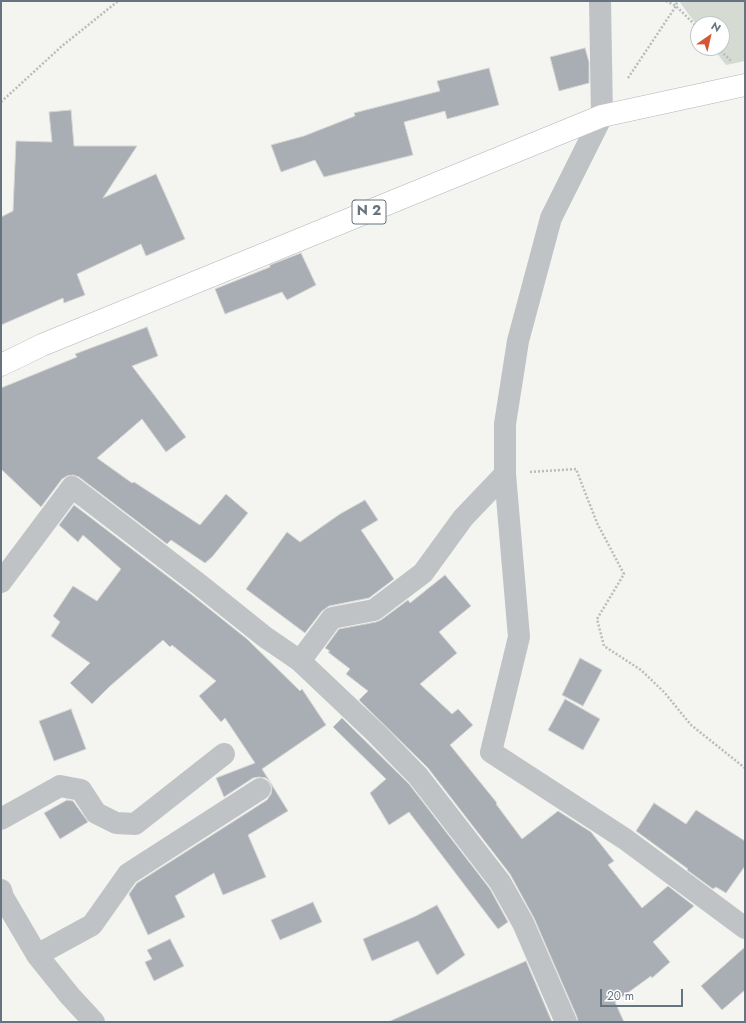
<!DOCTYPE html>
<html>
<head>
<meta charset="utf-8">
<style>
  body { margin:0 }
  #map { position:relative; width:746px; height:1023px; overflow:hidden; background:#f4f4f1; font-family:Jost,sans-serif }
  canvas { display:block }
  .frame { position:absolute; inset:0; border:2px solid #66747f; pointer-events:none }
  .north { position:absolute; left:690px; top:16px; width:40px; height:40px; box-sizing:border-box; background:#fff; border:1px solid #c2c7cc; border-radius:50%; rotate:34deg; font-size:11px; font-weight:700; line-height:16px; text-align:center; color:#66747f }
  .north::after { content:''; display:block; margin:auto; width:14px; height:18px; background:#d25732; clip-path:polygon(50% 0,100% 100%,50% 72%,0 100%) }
  .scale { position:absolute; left:600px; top:989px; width:83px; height:18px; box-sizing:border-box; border:2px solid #66747f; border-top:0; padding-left:5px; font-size:12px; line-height:14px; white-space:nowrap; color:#66747f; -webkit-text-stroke:3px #fff; paint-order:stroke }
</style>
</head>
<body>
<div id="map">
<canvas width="746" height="1023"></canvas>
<div class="frame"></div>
<div class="north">N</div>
<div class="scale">20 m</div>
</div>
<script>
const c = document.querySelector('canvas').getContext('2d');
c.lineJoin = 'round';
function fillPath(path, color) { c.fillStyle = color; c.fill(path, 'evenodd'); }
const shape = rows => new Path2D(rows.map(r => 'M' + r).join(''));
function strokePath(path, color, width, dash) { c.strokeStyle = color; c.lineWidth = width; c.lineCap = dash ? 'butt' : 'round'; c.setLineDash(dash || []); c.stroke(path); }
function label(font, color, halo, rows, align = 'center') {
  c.font = font + ' Jost,sans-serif'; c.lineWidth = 4; c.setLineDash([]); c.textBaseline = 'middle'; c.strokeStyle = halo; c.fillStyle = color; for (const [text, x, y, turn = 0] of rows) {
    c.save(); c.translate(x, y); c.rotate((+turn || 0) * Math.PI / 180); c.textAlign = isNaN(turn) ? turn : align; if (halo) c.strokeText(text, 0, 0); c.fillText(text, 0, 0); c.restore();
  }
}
const green = shape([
  [679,1,745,1,745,61,726,65,713,48,722,48,722,24,698,24,698,27]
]);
const building = shape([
  [585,48,589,62,589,83,559,91,550,57,585,48],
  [489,68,499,105,447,119,445,111,404,122,413,155,324,177,315,160,281,172,271,145,304,136,355,116,354,113,440,91,437,81,489,68],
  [71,110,74,146,137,146,103,198,156,174,185,239,146,256,141,244,77,274,85,295,64,303,63,298,1,325,1,217,13,211,16,141,52,142,49,112,71,110],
  [301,253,316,285,287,300,282,292,225,314,215,289,270,267,270,265,301,253],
  [147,327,158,356,132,366,186,437,166,452,142,419,97,458,132,483,134,482,200,525,226,494,248,513,212,557,205,563,171,540,167,544,79,477,73,475,67,476,62,479,41,507,1,469,1,388,77,357,75,354,147,327],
  [365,500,378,520,361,530,394,579,369,598,329,606,322,611,305,633,246,589,287,532,300,542,340,514,365,500],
  [74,505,192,595,247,639,300,691,302,689,326,725,262,769,288,811,248,835,266,877,223,895,214,873,175,896,185,917,148,935,129,894,137,883,267,800,271,794,272,788,270,782,266,778,259,777,253,778,224,797,216,778,255,763,225,718,221,722,199,696,216,681,172,645,170,647,163,640,109,687,92,704,70,683,90,663,51,636,60,622,53,616,73,586,97,601,121,569,83,535,78,542,59,525,74,505],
  [445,575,471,606,439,632,457,653,420,684,452,714,458,709,473,725,450,745,497,803,496,804,522,839,558,811,591,832,614,861,608,865,642,908,668,886,694,906,653,942,670,962,652,978,651,976,615,1002,624,1022,578,1022,577,1017,534,918,510,874,428,768,359,700,368,691,346,674,350,669,328,652,330,651,325,648,339,629,376,622,381,620,408,600,410,603,445,575],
  [580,658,602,670,583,706,562,695,580,658],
  [565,699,600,719,583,750,548,730,565,699],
  [71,709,86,749,54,761,39,721,71,709],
  [342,718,409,784,490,889,508,922,498,929,409,812,389,825,370,793,386,779,333,727,342,718],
  [67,800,73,801,88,822,60,839,44,813,67,800],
  [654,803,686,824,696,810,745,841,745,866,726,893,716,887,713,889,687,870,688,869,636,831,654,803],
  [313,902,322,922,280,940,271,920,313,902],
  [437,905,465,955,437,975,418,941,372,961,363,939,416,916,437,905],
  [170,939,184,966,154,981,145,962,152,959,147,950,170,939],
  [745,947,745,990,722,1010,701,986,745,947],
  [526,961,552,1022,388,1022,526,961]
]);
const path = shape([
  [666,1,676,6,698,28],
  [718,48,732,62],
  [628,78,676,6,677,1],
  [1,102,62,46,118,1],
  [530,472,576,469,597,523,624,574,597,619,604,646,641,670,664,692,691,725,745,768]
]);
const street = shape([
  [600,1,602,116,551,218,518,341,505,424,505,474,519,637,491,752,625,839,745,928],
  [1,582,72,487,200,585,265,637,300,661,376,733,418,776,500,882,523,923,566,1022],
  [300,661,332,618,374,610,423,573,463,518,505,474],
  [1,819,60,786,81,790,96,813,116,823,135,824,224,754],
  [1,890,3,897,37,955,70,996,94,1022],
  [37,955,92,925,128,874,260,789]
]);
const primary = shape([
  [1,365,42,345,602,116,745,85]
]);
const shields = [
  [369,212,34]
];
const shieldNames = [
  ["N 2",369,212]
];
fillPath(green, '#d5dbd2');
fillPath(building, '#a8aeb3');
strokePath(building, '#d5d5d3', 1);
strokePath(primary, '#b1b5b8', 23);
strokePath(path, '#b9bbbd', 2.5, [2, 2]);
strokePath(street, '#c0c3c6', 22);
strokePath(primary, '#fff', 22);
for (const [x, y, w] of shields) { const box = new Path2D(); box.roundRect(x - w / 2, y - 12, w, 24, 3); c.fillStyle = '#fff'; c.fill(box); strokePath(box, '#66747f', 1); }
label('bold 14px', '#66747f', null, shieldNames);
</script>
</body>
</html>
